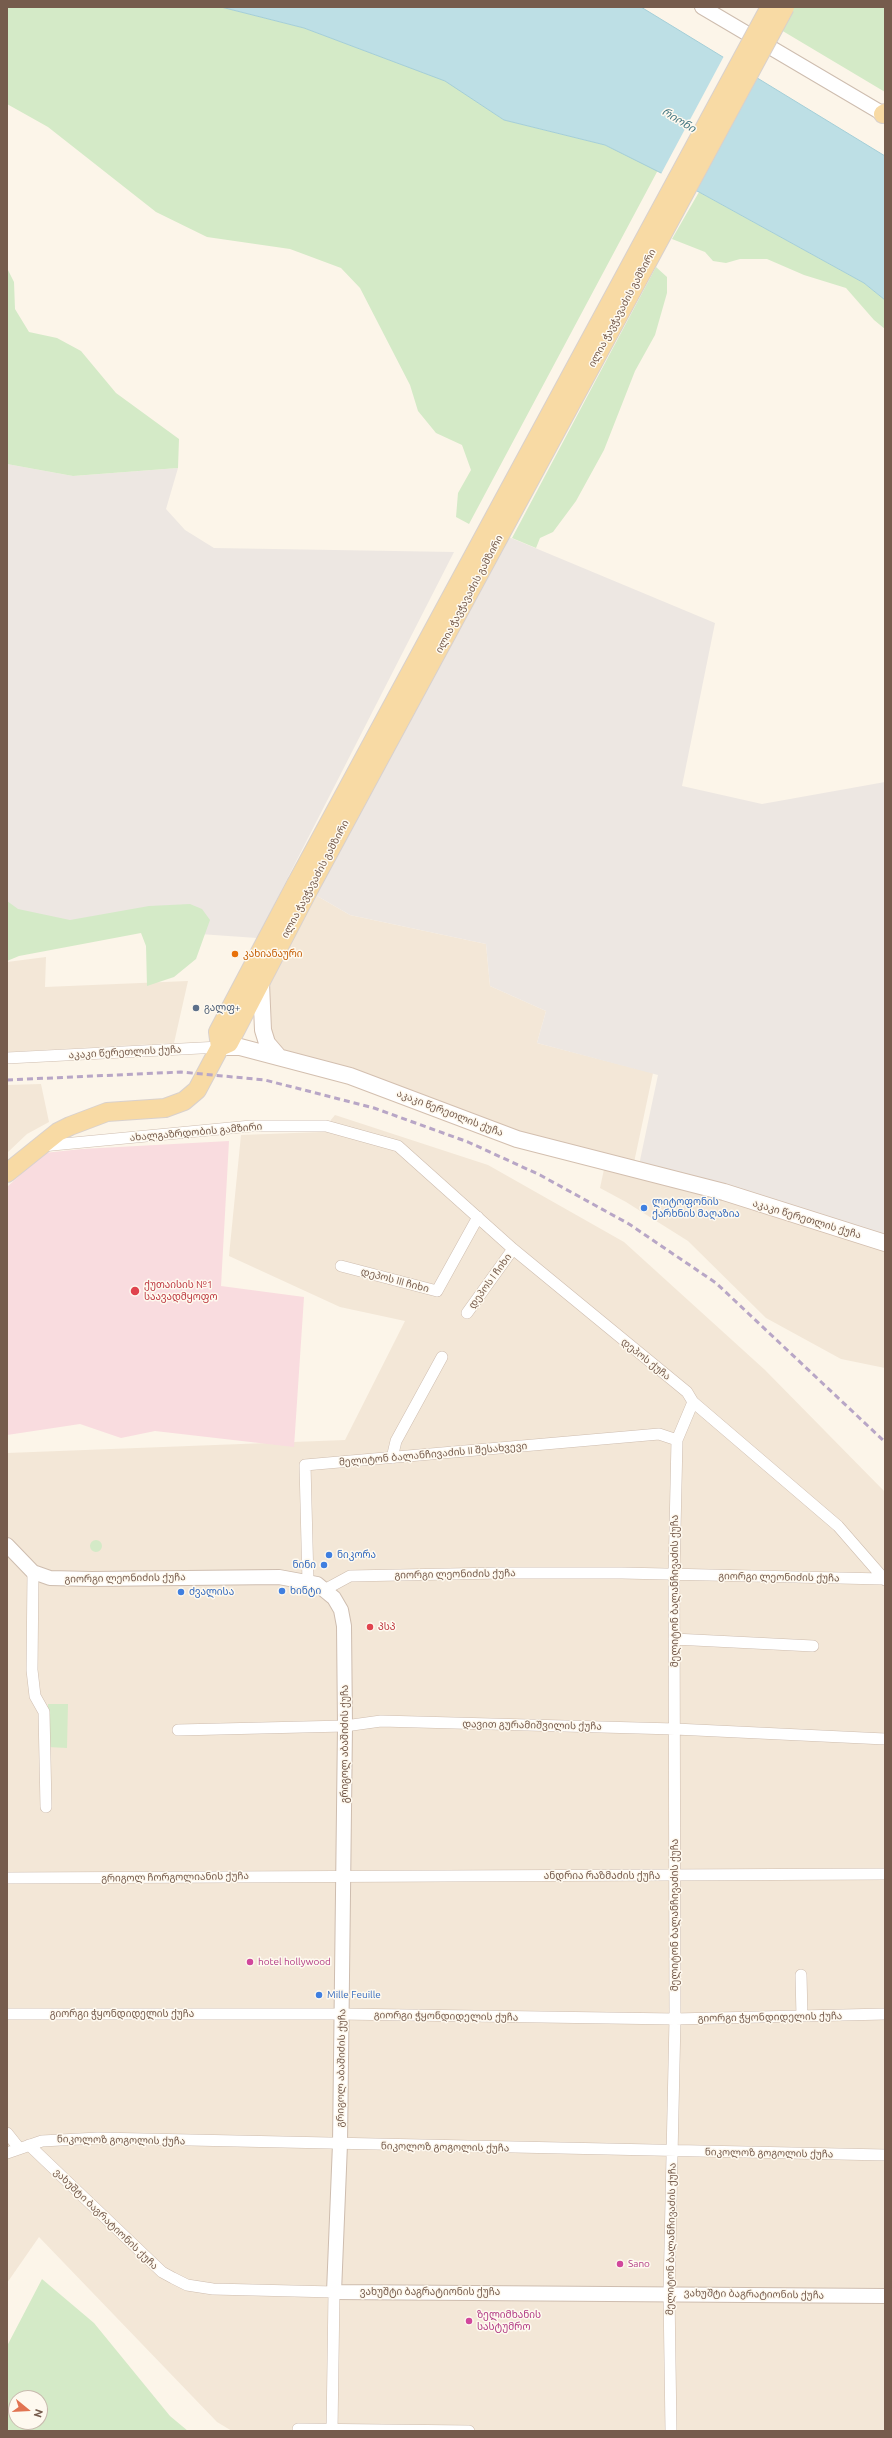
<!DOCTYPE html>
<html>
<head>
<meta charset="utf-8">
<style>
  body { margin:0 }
  #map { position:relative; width:892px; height:2438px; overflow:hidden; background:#fcf5e9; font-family:Ubuntu,sans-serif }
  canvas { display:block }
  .frame { position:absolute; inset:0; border:8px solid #765c4d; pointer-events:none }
  .north { position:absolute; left:8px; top:2390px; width:40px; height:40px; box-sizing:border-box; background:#fef9ef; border:1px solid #c8baae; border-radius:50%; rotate:108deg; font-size:11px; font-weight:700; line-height:16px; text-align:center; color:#765c4d }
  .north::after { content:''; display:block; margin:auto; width:14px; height:18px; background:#e17452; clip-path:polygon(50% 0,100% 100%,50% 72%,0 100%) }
</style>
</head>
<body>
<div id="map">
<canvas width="892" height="2438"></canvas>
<div class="frame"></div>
<div class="north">N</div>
</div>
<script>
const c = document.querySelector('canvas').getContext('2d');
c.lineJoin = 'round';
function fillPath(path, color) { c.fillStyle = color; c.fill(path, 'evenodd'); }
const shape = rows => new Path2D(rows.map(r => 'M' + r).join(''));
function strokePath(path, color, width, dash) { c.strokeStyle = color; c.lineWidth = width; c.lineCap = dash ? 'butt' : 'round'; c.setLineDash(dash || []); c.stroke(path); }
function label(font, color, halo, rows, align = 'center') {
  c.font = font + ' Ubuntu,"Noto Sans Georgian",sans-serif'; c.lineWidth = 3; c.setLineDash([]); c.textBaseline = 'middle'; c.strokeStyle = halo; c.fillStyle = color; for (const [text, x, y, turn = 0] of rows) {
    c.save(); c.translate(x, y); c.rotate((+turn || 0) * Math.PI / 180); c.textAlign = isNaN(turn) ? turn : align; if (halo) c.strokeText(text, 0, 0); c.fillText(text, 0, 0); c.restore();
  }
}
const residential = shape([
  [312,893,350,915,486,944,490,986,546,1011,537,1043,653,1073,632,1172,885,1248,885,1368,841,1359,766,1318,688,1241,626,1202,600,1188,606,1160,280,1055,265,1023,267,979],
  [46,957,45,987,188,981,174,1043,7,1052,7,962],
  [41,1084,49,1122,27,1134,7,1153,7,1085],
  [335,1115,488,1165,624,1242,765,1370,885,1492,885,2431,232,2431,217,2422,39,2237,7,2283,7,1453,345,1440,405,1321,340,1307,229,1256,241,1135,321,1132]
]);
const industrial = shape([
  [7,464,73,476,178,468,166,509,185,530,214,548,454,552,257,938,142,930,7,914],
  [504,535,715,623,682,786,762,804,885,782,885,1239,639,1165,658,1075,537,1043,546,1011,490,986,486,944,350,915,312,893]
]);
const medical = shape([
  [229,1141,221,1286,304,1297,294,1447,155,1431,121,1438,80,1424,7,1435,7,1187,44,1153,82,1149]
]);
const green = shape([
  [7,7,221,7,304,28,446,81,504,120,605,145,658,170,469,524,456,517,458,493,471,470,462,445,436,433,418,411,410,385,360,288,341,268,290,249,207,237,156,212,48,127,7,104],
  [791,7,885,7,885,92,781,30],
  [699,192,864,283,885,300,885,329,874,320,846,288,804,275,767,259,740,259,726,263,713,261,705,252,672,239],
  [656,267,667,277,667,293,655,335,635,371,604,450,576,501,553,532,540,538,536,548,512,538],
  [7,268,14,282,15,309,29,332,57,338,81,351,116,393,179,439,178,468,73,476,7,464],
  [7,901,18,909,70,920,149,906,190,904,202,909,210,920,196,959,174,977,147,986,146,946,141,933,19,956,7,961],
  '90 1546a6 6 0 1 1 12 0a6 6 0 1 1-12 0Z',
  [48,1704,68,1704,67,1748,48,1747],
  [42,2279,94,2323,170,2416,188,2431,7,2431,7,2346],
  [16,2398,40,2398,40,2422,16,2422]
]);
const water = shape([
  [221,7,641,7,885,156,885,300,864,283,699,192,605,145,504,120,445,81,304,28,221,7]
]);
const pier = shape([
  [724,56,755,75,693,191,661,174]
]);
const minor = shape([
  [7,1058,220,1047],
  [42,1146,251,1126,326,1126,398,1146,513,1249,687,1392,693,1402,838,1526,885,1580],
  [341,1266,437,1291,478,1217],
  [467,1313,513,1249],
  [392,1458,396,1441,442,1357],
  [33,1572,32,1670,35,1696,44,1712,46,1807],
  [308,1582,305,1465,659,1434,677,1440],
  [326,1589,350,1576,499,1573,622,1573,883,1579],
  [674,1639,813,1646],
  [178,1730,345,1726,381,1721,675,1729,885,1739],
  [7,1878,885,1874],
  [801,1975,802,2016],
  [7,2014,341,2014,675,2019,885,2014],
  [7,2133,19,2148],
  [29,2145,162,2272,173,2278,187,2285,213,2289,334,2292,332,2431],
  [7,2153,42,2141,98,2138,885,2155],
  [298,2429,469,2431],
  [671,2431,669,2293,675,2019,674,1575,677,1440,693,1402]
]);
const tertiary = shape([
  [702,7,885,115],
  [7,1545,33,1572,50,1578,92,1579,279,1577,317,1584,334,1598,341,1610,344,1626,345,1726,340,2144,334,2292,885,2296]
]);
const secondary = shape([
  [261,983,263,1030,267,1043,279,1057],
  [220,1047,240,1047,350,1076,517,1139,724,1192,885,1243]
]);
const primary = shape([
  [883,114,885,113],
  [220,1047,229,1043,309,889],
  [220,1047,218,1032,296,884],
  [7,1173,58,1132,70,1126,107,1112,165,1108,184,1101,197,1090,220,1047]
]);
const rail = shape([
  [7,1080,181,1072,265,1080,374,1108,468,1142,540,1175,629,1224,716,1283,885,1442]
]);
const primaryBridge = shape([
  [296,884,770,7],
  [309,889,785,7]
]);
const markers = [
  [235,954,4,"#e8710a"],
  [196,1008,4,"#5c6f8a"],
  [644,1208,4,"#3f7fe0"],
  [135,1291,5,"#e0444e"],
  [329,1555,4,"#3f7fe0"],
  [324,1565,4,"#3f7fe0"],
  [282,1591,4,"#3f7fe0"],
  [181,1592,4,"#3f7fe0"],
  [370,1627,4,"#e0444e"],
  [250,1962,4,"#d1479c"],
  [319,1995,4,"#3f7fe0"],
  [620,2264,4,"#d1479c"],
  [469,2321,4,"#d1479c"]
];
const streetNames = [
  ["ილია ჭავჭავაძის გამზირი",622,308,-62],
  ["ილია ჭავჭავაძის გამზირი",469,594,-62],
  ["ილია ჭავჭავაძის გამზირი",315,879,-62],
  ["აკაკი წერეთლის ქუჩა",125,1052,-3],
  ["აკაკი წერეთლის ქუჩა",450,1113,21],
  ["ახალგაზრდობის გამზირი",196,1132,-5],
  ["აკაკი წერეთლის ქუჩა",807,1219,17],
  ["დეპოს III ჩიხი",395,1280,15],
  ["დეპოს I ჩიხი",490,1281,-54],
  ["დეპოს ქუჩა",646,1359,39],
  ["მელიტონ ბალანჩივაძის II შესახვევი",433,1454,-5],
  ["გიორგი ლეონიძის ქუჩა",455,1574,-1],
  ["გიორგი ლეონიძის ქუჩა",779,1577,1],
  ["გიორგი ლეონიძის ქუჩა",125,1578,-1],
  ["მელიტონ ბალანჩივაძის ქუჩა",675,1591,-90],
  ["დავით გურამიშვილის ქუჩა",532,1725,1],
  ["გრიგოლ აბაშიძის ქუჩა",345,1744,-90],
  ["ანდრია რაზმაძის ქუჩა",602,1876],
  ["გრიგოლ ჩორგოლიანის ქუჩა",175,1877,-1],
  ["მელიტონ ბალანჩივაძის ქუჩა",675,1915,-90],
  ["გიორგი ჭყონდიდელის ქუჩა",122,2014],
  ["გიორგი ჭყონდიდელის ქუჩა",446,2016,1],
  ["გიორგი ჭყონდიდელის ქუჩა",770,2017,-1],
  ["გრიგოლ აბაშიძის ქუჩა",341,2068,-89],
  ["ნიკოლოზ გოგოლის ქუჩა",121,2140,1],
  ["ნიკოლოზ გოგოლის ქუჩა",445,2147,1],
  ["ნიკოლოზ გოგოლის ქუჩა",769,2153,1],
  ["ვახუშტი ბაგრატიონის ქუჩა",106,2219,44],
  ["მელიტონ ბალანჩივაძის ქუჩა",671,2239,-89],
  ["ვახუშტი ბაგრატიონის ქუჩა",430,2292],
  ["ვახუშტი ბაგრატიონის ქუჩა",754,2294,1]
];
const foodNames = [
  ["კახიანაური",243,954]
];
const serviceNames = [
  ["გალფ+",204,1008]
];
const shopNames = [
  ["ლიტოფონის",652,1202],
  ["ქარხნის მაღაზია",652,1214],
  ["ნიკორა",337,1555],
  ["ნინი",316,1565,"right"],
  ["ხინტი",290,1591],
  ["ძვალისა",189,1592],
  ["Mille Feuille",327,1995]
];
const healthNames = [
  ["ქუთაისის №1",144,1285],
  ["საავადმყოფო",144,1297],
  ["პსპ",378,1627]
];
const hotelNames = [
  ["hotel hollywood",258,1962],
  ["Sano",628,2264],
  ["ზელიმხანის",477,2315],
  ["სასტუმრო",477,2327]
];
const waterNames = [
  ["რიონი",679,120,31]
];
fillPath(residential, '#f3e7d7');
fillPath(industrial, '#ede7e2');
fillPath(medical, '#f9dcdf');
fillPath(green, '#d4eac7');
fillPath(water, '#bddfe5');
strokePath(water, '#a4ced7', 1);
fillPath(pier, '#fcf5e9');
strokePath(minor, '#cebdaf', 12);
strokePath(tertiary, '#cebdaf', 16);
strokePath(secondary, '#d3bfaf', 18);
strokePath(primary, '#d9d1cd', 20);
strokePath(minor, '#fff', 11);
strokePath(tertiary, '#fff', 14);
strokePath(secondary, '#fff', 16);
strokePath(primary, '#f8daa4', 18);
strokePath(rail, '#b8a6c6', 3, [6, 4]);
strokePath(primaryBridge, '#d9d1cd', 20, []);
strokePath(primaryBridge, '#f8daa4', 18);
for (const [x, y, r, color] of markers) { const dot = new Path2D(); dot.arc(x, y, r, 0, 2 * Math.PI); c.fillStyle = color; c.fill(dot); strokePath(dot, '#fef9ef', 1.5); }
label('10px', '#765c4d', '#fef9ef', streetNames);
label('10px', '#c56008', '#fef9ef', foodNames, 'left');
label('10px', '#4e5e75', '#fef9ef', serviceNames, 'left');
label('10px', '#366cbe', '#fef9ef', shopNames, 'left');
label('10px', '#be3a42', '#fef9ef', healthNames, 'left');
label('10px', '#b23c85', '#fef9ef', hotelNames, 'left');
label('italic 11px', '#437681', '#fef9ef', waterNames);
</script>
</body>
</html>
